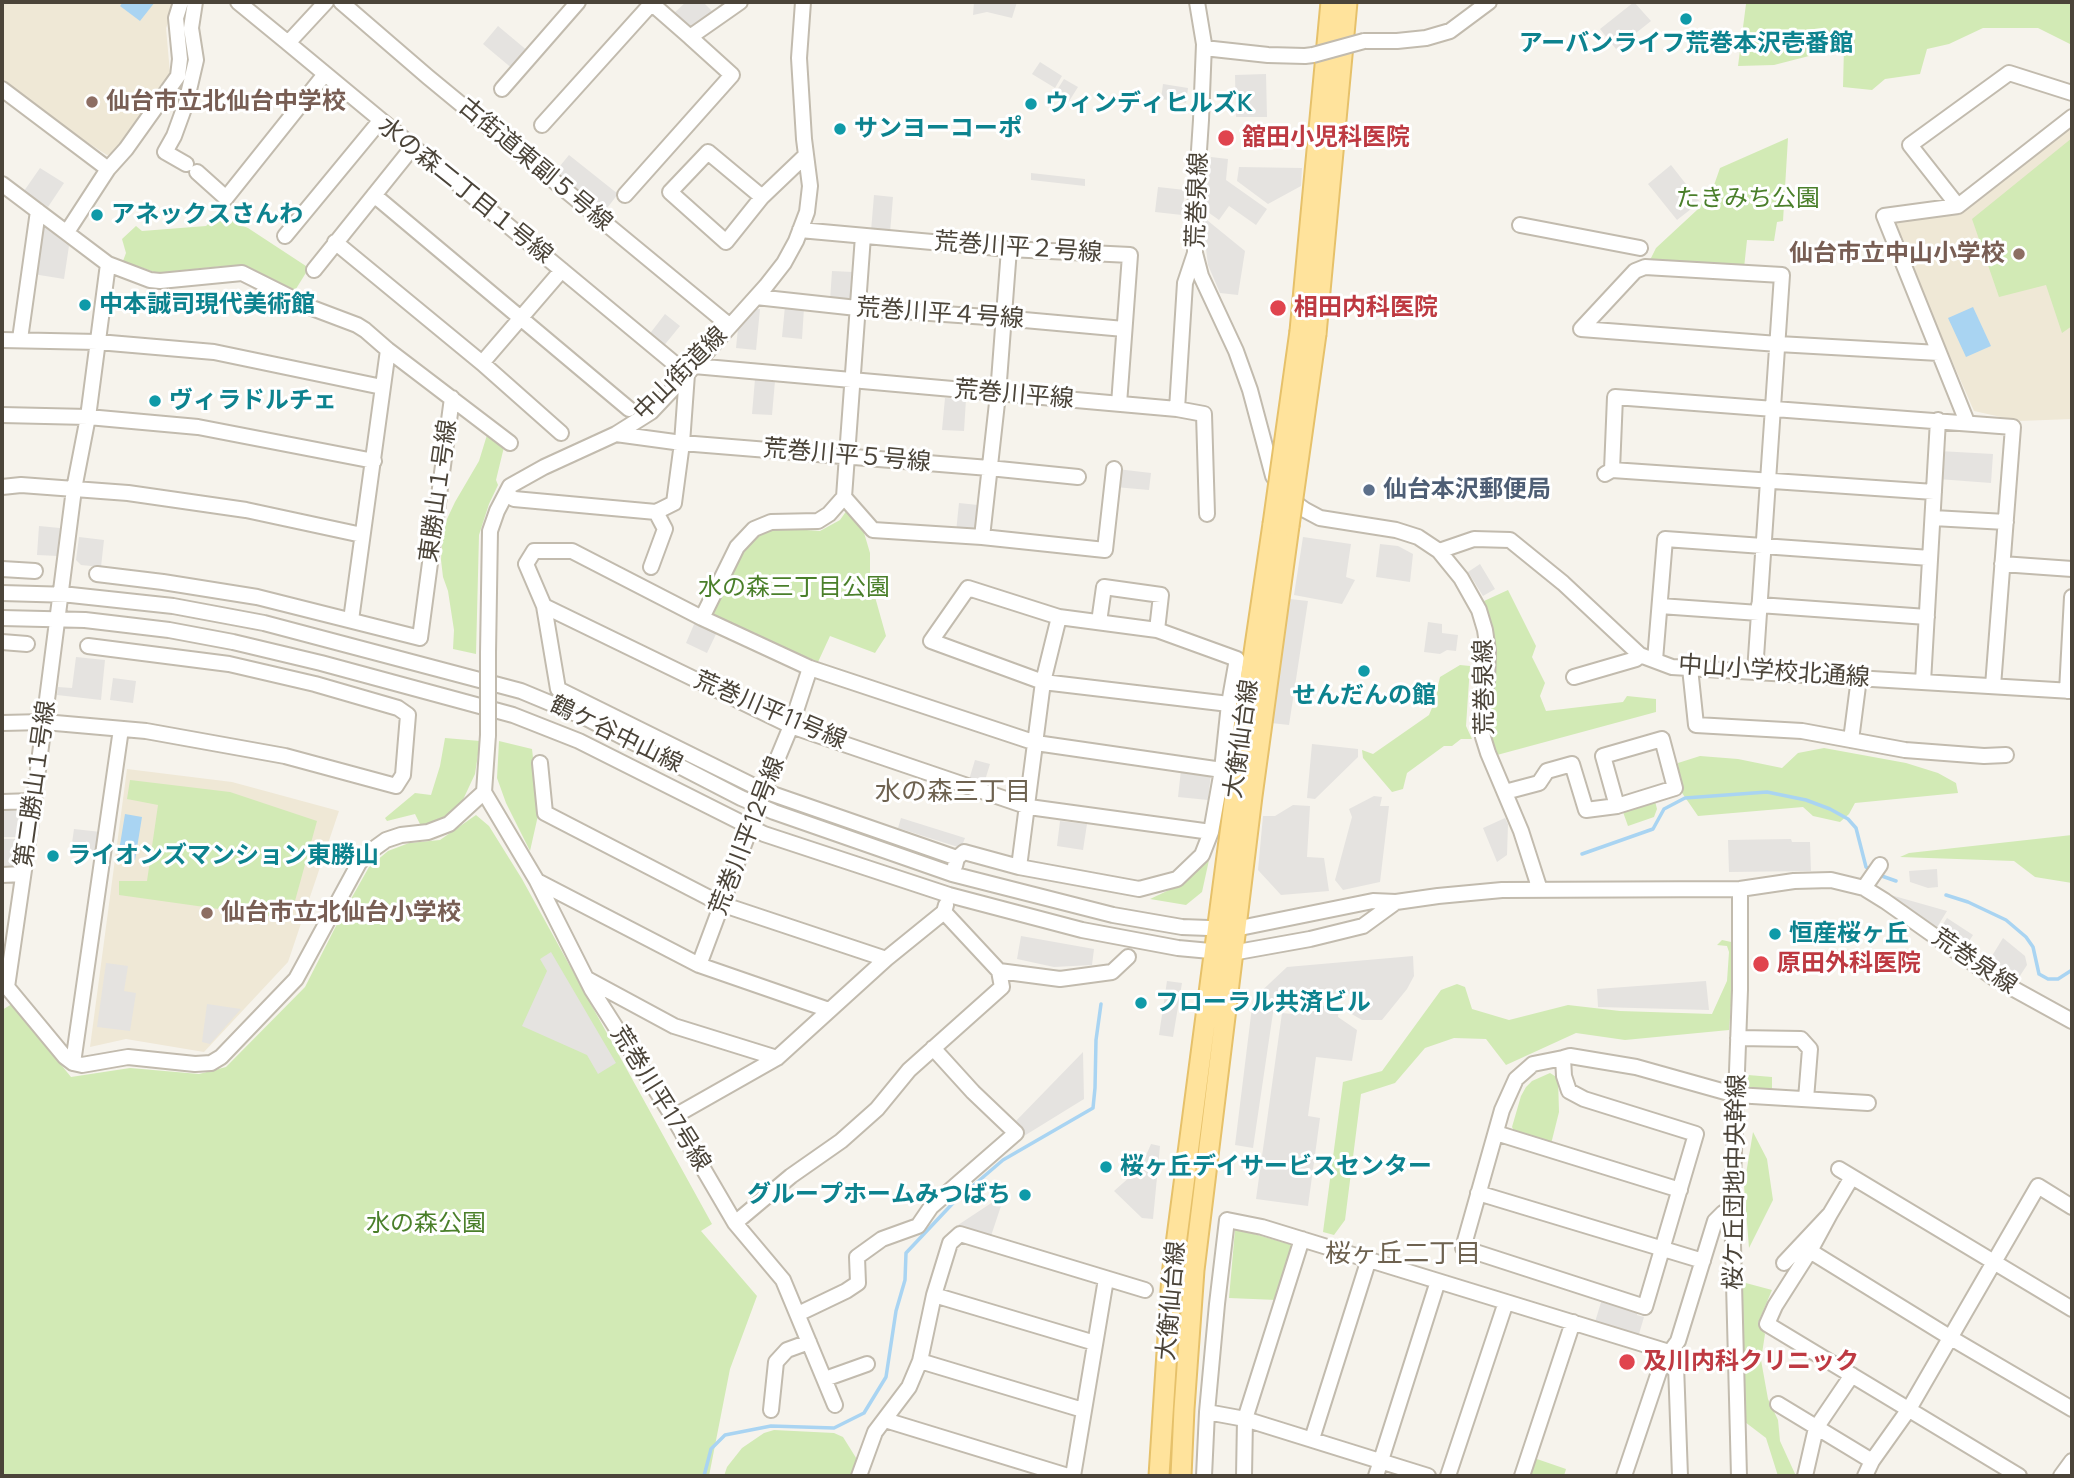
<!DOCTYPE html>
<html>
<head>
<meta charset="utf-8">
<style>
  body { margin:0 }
  #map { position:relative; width:2074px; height:1478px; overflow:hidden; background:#f6f3ec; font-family:Manrope,sans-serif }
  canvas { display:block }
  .frame { position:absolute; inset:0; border:4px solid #4b4439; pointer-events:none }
</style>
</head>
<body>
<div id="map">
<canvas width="2074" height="1478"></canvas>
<div class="frame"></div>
</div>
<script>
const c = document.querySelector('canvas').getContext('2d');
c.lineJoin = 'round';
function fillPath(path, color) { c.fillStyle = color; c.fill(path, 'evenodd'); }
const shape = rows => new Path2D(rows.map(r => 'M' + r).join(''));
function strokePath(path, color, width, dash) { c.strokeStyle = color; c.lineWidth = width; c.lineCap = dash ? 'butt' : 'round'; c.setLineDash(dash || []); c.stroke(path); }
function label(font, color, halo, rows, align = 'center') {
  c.font = font + ' Manrope,"Noto Sans JP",sans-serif'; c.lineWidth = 6; c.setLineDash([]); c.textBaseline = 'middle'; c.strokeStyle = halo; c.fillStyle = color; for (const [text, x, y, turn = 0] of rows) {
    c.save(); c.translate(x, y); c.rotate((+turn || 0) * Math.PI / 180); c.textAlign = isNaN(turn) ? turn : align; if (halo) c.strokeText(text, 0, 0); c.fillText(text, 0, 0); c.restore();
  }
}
const education = shape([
  [2,2,177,2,166,28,170,73,119,153,107,155,60,125,2,78],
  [2072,124,2072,419,2019,421,1974,411,1891,222,1948,214],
  [127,769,232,782,339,811,288,962,204,1052,126,1039,90,1047]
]);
const green = shape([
  [1708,2,2072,2,2072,45,2038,28,1983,28,1949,44,1927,49,1920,74,1885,79,1872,90,1843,87,1844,47,1774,65,1738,66,1746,4],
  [1788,138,1783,221,1777,222,1774,241,1747,240,1744,268,1644,264,1651,258,1656,248,1697,210,1713,188,1720,168],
  [2072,138,2072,326,2062,333,2046,285,1999,297,1972,219],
  [218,215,248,228,309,268,294,292,243,267,224,266,157,273,123,261,126,253,122,239,136,226,142,231,206,226],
  [487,435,504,447,496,480,498,485,489,504,479,535,476,654,453,649,454,630,448,591,443,577,441,560,442,540,447,519,455,502,479,461],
  [847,510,862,526,870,553,870,579,886,636,875,653,830,636,818,662,716,618,714,614,715,609,742,553,753,538,762,532,779,528,820,531,840,520],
  [1508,590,1536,646,1532,657,1545,683,1540,696,1546,711,1623,702,1627,696,1656,699,1656,712,1497,755,1486,719,1495,668,1496,645,1484,601],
  [1460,665,1470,666,1466,726,1472,739,1461,739,1452,746,1444,746,1407,773,1403,789,1392,792,1363,758,1362,750,1373,754,1429,715,1434,703,1440,677],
  [445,738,480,741,475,774,461,804,440,822,421,826,415,814,387,821,385,818,415,793,431,795,440,766],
  [499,741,532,749,539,811,530,851,506,803,497,778],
  [1824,748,1906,763,1938,773,1956,783,1958,793,1855,803,1849,814,1840,822,1813,816,1803,807,1698,816,1680,790,1678,763,1700,756,1738,759,1782,768,1798,753],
  [130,780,230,792,317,821,290,919,119,895,119,881,147,881,158,805,127,799],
  [1655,801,1657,809,1654,817,1628,826,1623,812],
  [476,815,489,826,522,879,712,1224,701,1231,757,1296,730,1369,709,1476,2,1476,2,1010,12,1004,71,1077,130,1068,199,1074,226,1067,305,987,338,922,369,867,388,851,409,843,440,840],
  [2072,835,2072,883,2035,877,2014,861,1900,857,1909,853],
  [1207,857,1209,860,1202,892,1186,905,1150,899,1184,883],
  [1722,940,1736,943,1729,1030,1625,1040,1576,1033,1506,1065,1486,1039,1454,1038,1425,1048,1395,1083,1361,1094,1345,1220,1334,1235,1323,1232,1343,1082,1382,1071,1441,990,1457,984,1465,987,1472,1009,1509,1020,1568,1005,1620,1011,1712,1014,1727,981,1729,952,1727,946,1717,945],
  [1550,1073,1558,1078,1559,1112,1551,1144,1515,1133,1512,1127,1521,1096,1526,1087,1532,1081],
  [1748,1075,1772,1077,1772,1092,1752,1091,1747,1086],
  [1753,1132,1767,1159,1773,1200,1749,1248,1744,1186],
  [1235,1230,1251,1233,1292,1245,1277,1300,1229,1298],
  [1742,1282,1772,1290,1758,1323,1765,1334,1761,1360,1768,1399,1778,1420,1780,1441,1796,1476,1778,1476,1766,1438,1745,1422],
  [774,1430,834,1433,843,1437,858,1461,854,1476,724,1476,727,1467,742,1448,764,1433],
  [1534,1458,1566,1469,1564,1476,1529,1476]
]);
const parking = shape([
  [686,2,703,2,713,12,691,33,673,14],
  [974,2,1017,2,1012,18,987,12,973,15],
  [1634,2,1651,21,1616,49,1600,29],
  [498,26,529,52,514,70,483,44],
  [1040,62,1062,76,1055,88,1032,74],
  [1266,74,1267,117,1236,117,1235,75],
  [1064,79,1078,87,1066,106,1052,98],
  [1163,84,1188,88,1186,103,1161,99],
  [569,155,618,194,604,212,555,172],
  [1211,157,1228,159,1226,180,1267,209,1256,225,1229,206,1219,220,1205,210,1201,192,1202,179,1209,179],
  [1671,165,1700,202,1677,220,1648,184],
  [1239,167,1302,168,1301,186,1268,204,1237,181],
  [40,168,64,183,48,207,24,191],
  [1031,173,1085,179,1085,186,1031,180],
  [1158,187,1185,190,1182,215,1155,212],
  [874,195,893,197,890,233,871,231],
  [1202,216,1245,251,1238,295,1220,293,1208,265],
  [41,224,69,246,64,279,33,274],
  [832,271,853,272,852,297,848,302,830,301],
  [785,306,804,308,802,339,782,337],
  [754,309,760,309,756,350,736,348,738,328],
  [665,314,680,326,662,348,648,336],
  [755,379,775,381,772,415,752,414],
  [945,398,966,399,964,431,942,430],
  [1939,451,1993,454,1991,483,1938,479],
  [1117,469,1151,473,1149,490,1115,487],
  [959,503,978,505,976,530,973,533,956,532],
  [39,526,60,528,58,556,37,555],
  [79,537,104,540,101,567,81,565,76,560],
  [1303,537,1351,544,1346,577,1355,580,1342,604,1294,595],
  [1380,544,1398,546,1413,554,1410,582,1376,577],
  [1480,564,1495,589,1483,596,1468,572],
  [1290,599,1308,601,1289,725,1271,723],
  [695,622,717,632,707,653,686,643],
  [1428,622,1442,624,1442,633,1458,635,1456,651,1447,650,1440,654,1424,652],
  [76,657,105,660,101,700,57,695,58,687,72,688],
  [113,678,136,681,133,703,110,700],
  [1312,744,1358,749,1358,757,1315,799,1307,798],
  [975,760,990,764,983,787,968,783],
  [1181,770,1211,774,1208,800,1178,797],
  [1374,796,1382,797,1380,806,1389,806,1380,882,1343,890,1335,880,1352,817,1349,809],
  [1293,805,1310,806,1307,857,1324,858,1329,891,1281,895,1258,870,1263,816,1275,816],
  [2,808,23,808,19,837,2,837],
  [901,818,965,838,961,848,898,828],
  [1505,818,1508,824,1507,855,1497,862,1483,828],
  [1060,821,1087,824,1083,850,1057,846],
  [74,829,101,832,98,853,71,850],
  [2,839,19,839,14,869,2,869],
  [1791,839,1792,842,1810,842,1811,871,1729,872,1728,840],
  [1937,869,1938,887,1928,888,1910,882,1909,871],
  [1887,894,1947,911,1936,929,1884,897],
  [1947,918,1973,935,1964,949,1937,933],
  [1021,936,1094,949,1092,965,1054,967,1017,959],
  [2003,938,2025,956,2027,965,2016,982,1987,964],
  [551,952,616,1063,598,1074,587,1055,522,1026,547,971,540,959],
  [1413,956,1414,976,1407,989,1382,1020,1362,1020,1350,1013,1351,994,1291,992,1274,1006,1253,1148,1235,1145,1253,999,1287,967],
  [106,963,128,966,124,991,136,993,130,1031,97,1027],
  [1167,981,1182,983,1173,1037,1159,1035],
  [1706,981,1709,1010,1598,1007,1597,989],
  [1295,1002,1339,1008,1338,1017,1357,1030,1352,1061,1316,1057,1308,1116,1320,1118,1308,1206,1256,1199,1282,1013,1293,1014],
  [207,1004,241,1009,210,1044,202,1042],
  [1083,1052,1084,1099,1024,1136,1013,1124],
  [1151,1144,1160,1146,1153,1219,1142,1218,1114,1191,1141,1167],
  [1005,1194,991,1236,958,1225],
  [1602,1299,1638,1310,1637,1315,1644,1317,1639,1334,1595,1322]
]);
const water = shape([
  [123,2,155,2,140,21,120,6],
  [1973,307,1991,346,1966,357,1948,318],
  [125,814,142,817,135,860,118,857]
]);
const stream = shape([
  [1582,854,1653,829,1664,809,1685,798,1767,792,1806,800,1830,809,1848,819,1856,828,1866,867,1872,871],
  [1879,875,1896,881],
  [1946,895,1968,902,2006,920,2026,937,2033,947,2039,974,2048,979,2058,979,2072,970],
  [704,1476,711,1449,725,1435,771,1426,834,1428,864,1413,886,1377,896,1311,905,1280,906,1253,954,1202,1003,1160,1093,1108,1095,1088,1096,1040,1101,1004]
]);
const minor = shape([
  [238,2,288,43],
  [326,2,288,43,687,374,682,443,674,503,656,512,514,499,507,494],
  [341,2,428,77,730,326],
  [650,2,690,37,740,2],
  [1197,2,1204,44,1201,120,1195,211,1195,253,1201,276,1236,351,1250,390,1273,476,1287,497,1305,510,1320,518,1396,530,1418,537,1439,551,1461,578,1479,610,1485,630,1488,651,1487,681,1480,714,1483,737,1488,753,1521,831,1540,890],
  [1364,41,1397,41,1426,38,1450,31,1489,2],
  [1204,48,1268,55,1305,56,1313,55],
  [2,89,108,169],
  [502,89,578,2],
  [542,125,652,3],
  [186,164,165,152,174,136,186,103,196,60,191,28,195,2],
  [197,172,226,198,325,74],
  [2,184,108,264,150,280,160,281,242,273,312,308,357,325,365,330,388,350,510,443],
  [374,195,629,409],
  [625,195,732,75,690,37],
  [762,197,726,242,670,192,708,152,762,197,806,155],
  [1958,206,1910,145,2009,73,2072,93],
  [1520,225,1640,248],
  [800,230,1009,249,1130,255,1119,404],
  [67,232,108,169,126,149,178,76,180,59,176,18,181,2],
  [285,236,380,121],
  [335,242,482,363,561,433],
  [108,264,88,417,74,489,34,801,7,987,65,1057,73,1063,82,1065,128,1057,195,1064,211,1063,221,1057,296,979,359,863,368,853,386,840,401,835,428,832,449,824,484,792,488,735],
  [314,270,412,148],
  [756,297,857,308,1002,318,1124,329],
  [1581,329,1635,271,1645,267,1782,275,1755,672],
  [1581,329,1778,344,1939,353],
  [20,339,38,211],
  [2,340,98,342,214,352,382,387],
  [482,363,562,270],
  [694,366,1177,409,1185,283,1195,253],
  [1177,409,1204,414,1207,514],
  [2,415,88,417,198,427,374,461],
  [1967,422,1884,216,1958,206,2072,117],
  [616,434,682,443,989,468,1078,477],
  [1612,470,1615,397,2013,427,1993,686],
  [1605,474,1612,470,1934,492],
  [2,487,21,485,128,493,246,510,362,535],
  [844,497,873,530,982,537,1105,550,1114,469],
  [844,497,863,236],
  [1933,518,2006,522],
  [982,537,998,394,1009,249],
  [1439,551,1474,539,1510,540,1563,583,1640,655,1672,667,2072,691],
  [2002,564,2072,569],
  [651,567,665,529,656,512],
  [2,569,35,571],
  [97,574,163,582,257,597,420,638,452,398],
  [2,593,71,595,173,606,264,623,521,691,586,718,741,798,774,812,952,874,1113,915,1182,927,1235,929,1373,901,1396,902,1438,896,1502,890,1740,889,1794,881,1831,880,1864,888,1885,901,1994,978,2072,1021],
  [1759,605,1927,617],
  [544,606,791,726,1029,807,1211,832],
  [1660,606,1759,613],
  [2,618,85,620,169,630,233,642,321,663,513,715,579,741,764,834,949,895,1082,930,1178,948,1232,953,1310,939,1363,926,1396,902],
  [702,618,737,547,754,529,771,522,818,521,829,514,844,497],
  [351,620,388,350],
  [1099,622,1104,587,1161,595,1157,630],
  [2,642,27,644],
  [488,653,490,531,497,511,510,486,544,467,616,434,651,412,687,374,766,286,784,263,796,241,807,212,810,186,804,139,799,58,803,2],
  [1655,660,1665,539,1930,558],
  [1690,668,1696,725,1802,731,1905,750,1984,756,2006,755],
  [1574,677,1636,659,1640,655],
  [1923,682,1938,420],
  [2067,691,2072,597],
  [2,723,44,722,146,731,285,756,396,786,403,775,408,715,398,708,315,684,229,664,88,646],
  [1851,740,1859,678],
  [540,763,545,813,721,904,886,959],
  [484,792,537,881,592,990,673,1117,735,1223,783,1280,835,1405],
  [1505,792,1539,783,1547,771,1572,764,1586,810,1617,806,1675,788,1662,739,1603,756,1617,806],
  [2,802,34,801],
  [957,858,764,791,558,689,544,606,526,564,534,551,572,551,702,618,810,668,1036,743,1222,770,1229,704,1043,682,931,641,968,588,1059,617,1157,630,1237,659,1229,704],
  [955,866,957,858,964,852,1019,867,1139,889,1177,879,1202,855,1211,832,1222,770],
  [1019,867,1043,682,1059,617],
  [2,875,23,874],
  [537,881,699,965,829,1010],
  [1864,888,1880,865],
  [699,965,764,791,791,726,810,668],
  [999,971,1060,979,1112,972,1128,957],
  [587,979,674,1026,777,1058],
  [1738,1038,1801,1039,1810,1049,1806,1099],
  [1563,1058,1564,1076,1569,1091,1584,1099,1696,1134,1645,1307,1463,1248,1502,1110,1516,1079,1533,1064,1563,1058,1570,1056,1636,1067,1736,1095,1868,1103],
  [73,1063,121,729],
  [673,1117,777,1058,886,959,944,912,946,905],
  [1496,1133,1680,1190],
  [1839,1169,2072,1309],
  [1478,1193,1703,1261],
  [1830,1214,1810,1251,1775,1306,1767,1324,2019,1476],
  [735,1223,791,1176,841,1141,877,1109,909,1070,1002,987,999,971,944,912],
  [1810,1251,1951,1338,2072,1409],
  [1784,1263,1830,1214,1852,1177],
  [934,1295,1095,1343],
  [798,1314,846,1291,858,1283,857,1257,882,1239,918,1226,931,1207,1016,1133,973,1092,933,1048],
  [920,1361,934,1295,950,1243,960,1234,1145,1290],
  [825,1379,867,1364],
  [1778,1404,1872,1461],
  [771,1410,776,1362,787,1350,809,1342],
  [1207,1412,1245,1419,1428,1476],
  [885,1420,1068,1476],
  [1312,1439,1369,1259],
  [859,1476,875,1432,909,1387,920,1361,1083,1410],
  [1073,1476,1106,1279],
  [1204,1476,1207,1412,1217,1304,1227,1220,1262,1227,1669,1352,1676,1365,1680,1476],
  [1244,1476,1245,1419,1302,1239],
  [1376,1476,1438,1281],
  [1448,1476,1506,1302],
  [1522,1476,1573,1322],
  [1624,1476,1662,1363,1678,1341,1715,1221,1723,1213,1732,1212],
  [1739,1476,1732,1206,1740,990,1740,889],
  [1805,1476,1816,1428,1852,1375],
  [1865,1476,1872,1461,1909,1409,2038,1186,2072,1207],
  [2061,1476,2072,1461]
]);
const major = shape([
  [1300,331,1331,2],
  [1316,334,1347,2],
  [1159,1476,1172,1275,1251,673,1273,524],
  [1181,1476,1184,1409,1194,1270,1252,796,1289,526]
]);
const minorBridge = shape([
  [1313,55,1364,41],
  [488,735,488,653]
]);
const majorBridge = shape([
  [1273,524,1300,331],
  [1289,526,1316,334]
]);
const markers = [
  [1686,19,7,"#0f9aa8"],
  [92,102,7,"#8d6e63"],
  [1031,104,7,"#0f9aa8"],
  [840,129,7,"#0f9aa8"],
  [1226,138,9,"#e0444e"],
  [97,215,7,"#0f9aa8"],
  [2019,254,7,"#8d6e63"],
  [85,305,7,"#0f9aa8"],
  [1278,308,9,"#e0444e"],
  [155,401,7,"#0f9aa8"],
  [1369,490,7,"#5c6f8a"],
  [1364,671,7,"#0f9aa8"],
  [53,856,7,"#0f9aa8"],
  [207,913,7,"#8d6e63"],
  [1775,934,7,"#0f9aa8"],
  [1761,964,9,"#e0444e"],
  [1141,1003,7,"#0f9aa8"],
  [1106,1167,7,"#0f9aa8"],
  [1025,1195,7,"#0f9aa8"],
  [1627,1362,9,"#e0444e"]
];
const cultureNames = [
  ["アーバンライフ荒巻本沢壱番館",1686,44,"center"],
  ["ウィンディヒルズK",1045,104],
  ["サンヨーコーポ",854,129],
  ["アネックスさんわ",111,215],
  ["中本誠司現代美術館",99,305],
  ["ヴィラドルチェ",169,401],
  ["せんだんの館",1364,696,"center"],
  ["ライオンズマンション東勝山",67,856],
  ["恒産桜ヶ丘",1789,934],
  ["フローラル共済ビル",1155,1003],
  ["桜ヶ丘デイサービスセンター",1120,1167],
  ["グループホームみつばち",1011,1195,"right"]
];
const educationNames = [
  ["仙台市立北仙台中学校",106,102],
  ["仙台市立中山小学校",2005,254,"right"],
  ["仙台市立北仙台小学校",221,913]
];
const healthNames = [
  ["舘田小児科医院",1242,138],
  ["相田内科医院",1294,308],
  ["原田外科医院",1777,964],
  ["及川内科クリニック",1643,1362]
];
const streetNames = [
  ["古街道東副５号線",535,165,40],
  ["水の森二丁目１号線",465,191,39],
  ["荒巻泉線",1198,200,-88],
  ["荒巻川平２号線",1018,248,4],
  ["荒巻川平４号線",940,314,4],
  ["中山街道線",681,374,-45],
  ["荒巻川平線",1014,395,5],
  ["荒巻川平５号線",847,456,5],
  ["東勝山１号線",439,491,-82],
  ["中山小学校北通線",1774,672,4],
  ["荒巻泉線",1485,687,-91],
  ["荒巻川平11号線",770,711,23],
  ["鶴ケ谷中山線",616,735,26],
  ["大衡仙台線",1242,739,-82],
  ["第二勝山１号線",36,784,-82],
  ["荒巻川平12号線",748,836,-69],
  ["荒巻泉線",1974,962,34],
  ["荒巻川平17号線",660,1099,58],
  ["桜ケ丘団地中央幹線",1736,1182,-89],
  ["大衡仙台線",1172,1301,-85]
];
const parkNames = [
  ["たきみち公園",1748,199],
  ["水の森三丁目公園",794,588],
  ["水の森公園",426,1224]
];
const serviceNames = [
  ["仙台本沢郵便局",1383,490]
];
const neighbourhoodNames = [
  ["水の森三丁目",953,793],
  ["桜ヶ丘二丁目",1403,1255]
];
fillPath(education, '#efe8d6');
fillPath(green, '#d2eab5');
fillPath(parking, '#e5e3e0');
fillPath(water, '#a9d4f2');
strokePath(stream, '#a9d4f2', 3.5);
strokePath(minor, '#c2bbae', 18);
strokePath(major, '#e6c16a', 23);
strokePath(minor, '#fff', 14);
strokePath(major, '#ffe39c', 19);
strokePath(minorBridge, '#c2bbae', 18, []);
strokePath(majorBridge, '#e6c16a', 23, []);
strokePath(minorBridge, '#fff', 14);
strokePath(majorBridge, '#ffe39c', 19);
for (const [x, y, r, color] of markers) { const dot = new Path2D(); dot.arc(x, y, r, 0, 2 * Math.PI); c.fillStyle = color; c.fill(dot); strokePath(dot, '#fff', 2.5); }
label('bold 24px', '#0d838f', '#fff', cultureNames, 'left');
label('bold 24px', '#785e54', '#fff', educationNames, 'left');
label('bold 24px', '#be3a42', '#fff', healthNames, 'left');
label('24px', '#4b4439', '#fff', streetNames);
label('24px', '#4a7f2a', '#fff', parkNames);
label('bold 24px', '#4e5e75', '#fff', serviceNames, 'left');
label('26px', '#6e6250', '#fff', neighbourhoodNames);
</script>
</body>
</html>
